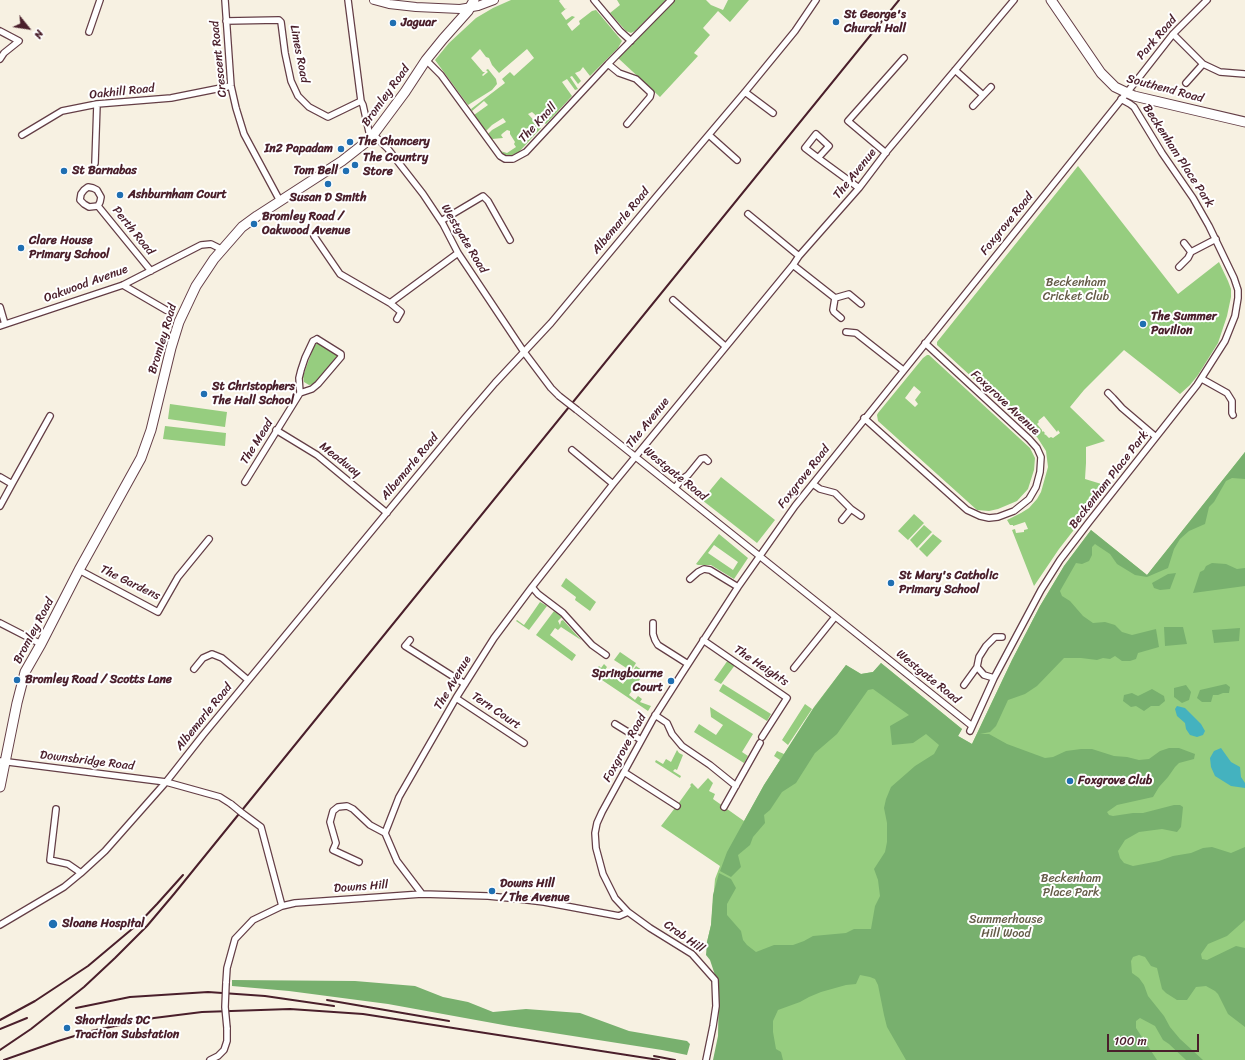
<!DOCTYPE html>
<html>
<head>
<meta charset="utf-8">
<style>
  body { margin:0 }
  #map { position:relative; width:1245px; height:1060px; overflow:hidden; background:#f7f1e2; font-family:Sriracha,sans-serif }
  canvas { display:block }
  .north { position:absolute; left:8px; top:8px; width:40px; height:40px; -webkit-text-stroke:3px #fff; paint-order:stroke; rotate:120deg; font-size:11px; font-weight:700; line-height:16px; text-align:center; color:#4a1f2b }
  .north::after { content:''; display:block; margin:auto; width:14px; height:18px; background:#4a1f2b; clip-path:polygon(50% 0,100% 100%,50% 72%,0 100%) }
  .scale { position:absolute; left:1107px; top:1034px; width:92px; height:18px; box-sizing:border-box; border:2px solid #4a1f2b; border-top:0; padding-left:5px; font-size:12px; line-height:14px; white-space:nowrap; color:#4a1f2b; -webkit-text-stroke:3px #fff; paint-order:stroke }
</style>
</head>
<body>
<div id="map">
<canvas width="1245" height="1060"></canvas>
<div class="north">N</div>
<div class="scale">100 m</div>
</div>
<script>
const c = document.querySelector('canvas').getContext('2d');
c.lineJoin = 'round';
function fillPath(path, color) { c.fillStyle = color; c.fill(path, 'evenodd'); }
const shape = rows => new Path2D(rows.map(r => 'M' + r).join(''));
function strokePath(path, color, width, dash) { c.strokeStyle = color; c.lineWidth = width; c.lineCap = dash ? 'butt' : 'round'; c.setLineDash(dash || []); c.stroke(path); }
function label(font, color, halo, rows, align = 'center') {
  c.font = font + ' Sriracha,sans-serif'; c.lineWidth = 4; c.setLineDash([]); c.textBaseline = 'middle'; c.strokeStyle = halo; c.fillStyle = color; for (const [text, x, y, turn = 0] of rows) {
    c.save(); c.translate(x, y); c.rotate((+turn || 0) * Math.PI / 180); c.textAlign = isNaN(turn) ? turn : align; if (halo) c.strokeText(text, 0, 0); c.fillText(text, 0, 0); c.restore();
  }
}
const green = shape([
  [511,0,560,0,559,1,565,9,567,8,561,13,566,20,572,16,575,17,567,24,572,31,580,24,579,21,592,11,596,10,622,41,618,48,590,76,583,67,580,71,575,73,581,81,578,84,572,76,570,77,578,89,575,90,567,79,562,82,572,96,546,124,543,122,532,112,528,114,541,128,519,152,510,156,505,155,500,151,507,153,516,147,514,144,515,142,510,134,510,131,507,130,503,133,501,135,503,138,492,139,488,134,492,130,506,122,503,118,492,125,486,131,474,115,488,105,484,101,472,111,471,109,505,83,502,79,510,72,514,76,534,58,527,49,499,73,492,65,489,58,486,57,480,49,471,58,483,72,485,72,482,75,483,76,488,72,486,70,488,69,496,79,497,84,492,90,468,105,435,60,449,43,476,18,493,8],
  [617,0,666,0,635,31,631,33,626,31,610,13,620,5],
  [675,0,706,0,711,5,723,10,728,0,749,0,730,22,718,11,703,28,710,35,694,53,698,56,660,97,618,58],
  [1078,166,1178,294,1219,262,1228,281,1231,289,1231,297,1227,316,1218,343,1198,375,1190,385,1180,394,1124,350,1084,390,1070,407,1105,441,1086,447,1086,463,1085,479,1108,486,1059,549,1034,586,1012,530,1015,529,1016,533,1024,532,1024,530,1028,529,1025,522,1013,526,1013,525,1010,525,1007,520,1021,513,1029,508,1037,499,1041,492,1048,467,1046,451,1037,437,937,345,937,342],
  [1044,416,1057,432,1058,430,1060,433,1053,438,1051,437,1049,438,1046,435,1044,434,1045,433,1043,431,1042,432,1042,430,1037,424,1039,422,1038,421],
  [317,343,320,344,338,356,315,384,309,385,304,382,303,376,314,346],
  [927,355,929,355,1030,448,1035,458,1034,470,1028,489,1017,501,998,509,989,511,977,510,878,421,877,415,878,413,923,358],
  [914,386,921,392,915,400,918,404,915,407,905,398],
  [170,404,227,412,225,427,168,419],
  [165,426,226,433,225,446,163,439],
  [1245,452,1245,1060,718,1060,727,1012,707,942,711,925,715,879,720,866,661,826,678,804,691,786,690,785,692,783,698,789,708,778,713,783,709,791,715,794,713,799,744,821,764,785,780,760,774,756,777,751,784,754,814,707,846,665,861,674,873,672,881,663,962,729,958,736,972,744,1012,660,1040,606,1064,566,1091,530,1147,575],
  [721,477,775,520,757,543,702,500],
  [914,514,924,523,908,540,898,531],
  [924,525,932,532,917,548,910,540],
  [719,534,748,558,734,579,711,565,698,565,696,564],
  [714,545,738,562,733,570,708,553],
  [933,534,942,541,927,557,919,549],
  [566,578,596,602,590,611,575,600,576,597,561,586],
  [540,602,547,606,529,630,516,621,517,620,524,625],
  [554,611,562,617,558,621,560,625,561,621,563,620,581,640,561,627,558,630,555,628,550,635,576,655,572,661,536,635],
  [620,652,636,663,631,671,614,660],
  [728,660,735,665,721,684,714,680],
  [604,664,607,667,605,670,623,684,633,670,635,670,634,669,636,666,645,672,629,695,635,700,638,696,642,699,640,702,651,706,648,711,593,674,599,666,601,668],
  [723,684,771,714,767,721,719,691],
  [805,704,812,709,788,745,782,740],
  [710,707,753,734,742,752,748,756,744,763,694,732,699,724,716,735,723,725,711,717],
  [677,750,679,753,683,755,677,770,675,769,673,771,681,776,680,778,655,762,656,760,663,764,666,759,671,762]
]);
const forest = shape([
  [1245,452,1245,479,1232,478,1226,481,1214,502,1209,507,1205,524,1189,531,1180,539,1174,549,1168,568,1147,577,1135,575,1117,564,1110,554,1095,544,1092,547,1092,555,1089,561,1082,564,1076,563,1060,591,1062,596,1070,601,1083,616,1093,623,1105,622,1115,625,1122,632,1132,635,1156,629,1159,647,1138,653,1136,659,1130,661,1122,661,1115,656,1110,659,1103,658,1097,660,1081,658,1064,658,1037,686,1025,694,1008,700,996,726,990,732,980,734,989,734,1007,744,1045,758,1053,757,1066,751,1081,749,1092,749,1114,756,1127,757,1139,760,1149,759,1160,751,1169,748,1179,748,1195,754,1194,759,1179,763,1175,767,1168,777,1159,787,1153,797,1117,805,1107,812,1109,815,1113,816,1133,813,1143,813,1174,805,1180,805,1183,807,1181,827,1177,832,1162,829,1139,832,1125,840,1118,851,1120,858,1124,863,1133,866,1159,861,1173,856,1191,853,1203,848,1212,847,1231,853,1245,847,1245,920,1227,936,1208,944,1201,954,1202,959,1207,960,1236,946,1245,948,1245,1027,1228,1014,1218,994,1215,991,1206,986,1196,987,1187,1000,1177,1000,1166,993,1162,989,1157,968,1151,966,1145,957,1139,955,1133,957,1131,961,1132,973,1139,978,1144,985,1148,996,1164,1016,1170,1027,1180,1039,1203,1060,1186,1060,1169,1044,1163,1040,1155,1026,1140,1018,1136,1021,1136,1028,1157,1060,906,1060,887,1027,884,1015,878,985,875,979,870,977,860,975,856,984,846,985,821,992,809,997,800,1002,778,1010,773,1021,773,1032,776,1049,781,1052,783,1060,713,1060,718,1036,719,987,710,960,706,955,707,942,711,925,713,895,719,873,731,879,736,888,727,904,727,915,741,931,743,940,747,945,756,952,774,945,793,945,804,941,813,936,846,933,854,929,871,929,875,906,880,896,878,880,874,869,885,852,887,842,887,823,884,808,886,799,891,787,915,766,934,754,939,745,926,734,913,743,892,745,890,726,909,715,873,689,868,690,837,734,815,753,796,783,782,792,770,810,764,815,765,823,753,837,750,845,738,855,741,867,731,877,720,871,727,852,764,785,813,709,846,665,861,674,873,672,881,663,962,729,958,736,972,744,1012,660,1040,606,1064,566,1091,530,1147,575],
  [1212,563,1226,564,1237,569,1245,568,1245,586,1193,593,1200,572,1204,570,1206,566],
  [1176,573,1170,589,1160,590,1154,588,1152,583,1168,574],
  [1164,627,1183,627,1187,644,1165,646],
  [1240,628,1239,641,1214,643,1212,630],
  [1226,684,1230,687,1229,693,1223,693,1218,695,1213,695,1211,702,1202,702,1197,698,1200,690],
  [1186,685,1191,692,1189,700,1182,703,1174,697,1174,688],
  [1152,689,1164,696,1165,701,1159,706,1151,706,1144,711,1136,706,1131,707,1123,701,1124,695,1132,693,1138,696],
  [232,980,355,981,415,986,443,997,468,1002,493,1012,526,1009,580,1013,629,1031,687,1041,690,1044,687,1055,662,1050,509,1026,388,1004,289,991,232,986]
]);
const water = shape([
  [1177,706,1185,708,1201,724,1205,731,1203,735,1197,737,1190,735,1186,729,1185,723,1177,716,1175,709],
  [1221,748,1231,762,1240,767,1241,777,1245,783,1245,788,1231,786,1215,776,1211,767,1210,758,1214,751]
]);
const minor = shape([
  [225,0,231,86,236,108,244,134,280,201],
  [348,0,361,101,363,105,369,132,377,138,388,149,423,194,443,224,458,253,524,352,551,388,559,396],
  [594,0,620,31,631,41],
  [226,21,279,20,281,22,285,53,291,81,298,96,309,107,328,117,361,101],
  [0,31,19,41,4,53,0,59],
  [89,32,100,0],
  [1173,34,1203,64,1220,72,1245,74],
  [426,60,441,75,500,156,505,159,513,159,526,152,608,64,671,0],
  [608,64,619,73,636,79,651,93,650,97,627,124],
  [955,70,983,95],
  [1186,83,1203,64],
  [745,92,773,113],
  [973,106,991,87],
  [22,135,62,111,97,104,171,98,231,86],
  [709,135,737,160],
  [886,153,848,121,904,58],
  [818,158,805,148,816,134,829,146,818,158,859,188],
  [95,163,97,104],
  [98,206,100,202,101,197,97,190,93,188,88,187,84,190,81,194,80,200,84,204,89,207,98,206,151,271],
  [748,214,799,256],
  [441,221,483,196,488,201,510,240],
  [314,236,340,274,390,303,458,253],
  [1184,243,1191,252],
  [793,265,835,298],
  [1179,267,1188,258,1191,252,1216,239],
  [123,285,166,310],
  [835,298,849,294,861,304],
  [835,298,833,310,834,312,841,318],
  [673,300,725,346],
  [390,303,401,312,397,319],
  [0,307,5,324],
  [0,326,123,285,201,245,211,244,221,249],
  [846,332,856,333,903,370],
  [317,339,341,354,341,357,318,384,312,389,300,393,299,378,301,370,305,358,313,341,317,339],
  [1202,379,1227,393,1232,401,1232,413,1233,415],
  [1108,393,1113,398,1122,408,1156,437],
  [577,410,972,726],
  [864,418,967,510,980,516,989,518,998,517,1014,511,1029,499,1036,487,1040,472,1041,457,1037,448,1029,439,925,343],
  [276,430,317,455,387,513],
  [572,450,613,484],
  [0,477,12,484,50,416],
  [245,482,300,393],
  [813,484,820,489,835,493,851,509,861,516],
  [675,488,682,479,688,475,701,459,705,458,708,461],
  [0,506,12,484],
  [842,520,851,509],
  [79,570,158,612,178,577,209,539],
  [690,579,698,572,704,569,710,570,738,587],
  [532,587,538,594,563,613,592,645,606,655],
  [0,623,41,644],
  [653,623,653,634,655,640,658,645,688,664],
  [410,640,405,646,465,684],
  [703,640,787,698,762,737],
  [977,667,979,657,986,646,995,637,1002,637],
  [794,668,835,617],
  [194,669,203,658,212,654,222,658,248,680],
  [964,685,977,667,984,675,994,678],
  [456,698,524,743],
  [655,715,667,723,672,734,682,746,710,765,736,786],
  [615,724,641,740],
  [970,731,994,678,1041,590,1060,560,1089,522,1197,385,1225,341,1235,316,1238,298,1238,290,1234,278,1209,226,1193,198,1162,153,1134,107,1130,104,1121,99],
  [0,761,166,782,220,797,231,804],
  [624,772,677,806],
  [724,807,760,743],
  [56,809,50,860,68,864,81,873],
  [242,813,261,827,282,906],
  [359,862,333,850,336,843,330,822,333,811,338,807,347,806,353,809,370,825,385,833],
  [422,894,397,861,385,833,399,797,456,698,494,638,532,587,613,484,793,265,799,256,859,188,887,151,1014,0],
  [0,925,64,887,81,873,105,851,166,782,203,735,465,418,495,383,551,323,656,197,745,92,795,31,816,0],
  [226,983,227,968,235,939,253,920,282,906,295,903,422,894,488,896,519,899,544,902,619,916,628,912],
  [210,1060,218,1056,224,1050,227,1041,227,1028],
  [706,1060,713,1026,716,1006,715,980,692,954,650,928,628,912,615,898,603,874,596,848,595,833,597,823,602,812,653,719,681,675,738,587,795,506,1137,80,1173,34,1207,0]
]);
const secondary = shape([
  [374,0,389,4,416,7,460,9,478,6,494,0]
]);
const primary = shape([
  [1051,0,1101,73,1115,87,1134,96,1245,122],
  [0,787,17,703,25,672,41,644,79,570,141,458,151,430,171,348,179,322,196,286,214,259,242,227,257,216,342,161,365,143,373,135,405,92,426,60,443,39,468,11,474,0]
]);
const rail = shape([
  [327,1000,449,1021],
  [76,1008,130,997,208,992,265,996,334,1006],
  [0,1020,35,1001,88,966,138,924,157,904,183,875],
  [0,1029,27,1018],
  [0,1050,31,1029,84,987,115,958,147,926,174,894,899,0],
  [654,1056,675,1060],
  [4,1060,58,1041,91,1031,154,1018,202,1012,290,1009,363,1014,659,1060]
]);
const minorBridge = shape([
  [559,396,577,410],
  [231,804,242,813],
  [226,983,225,1007,227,1028]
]);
const markers = [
  [836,22,4,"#1f6fb2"],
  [393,23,4,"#1f6fb2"],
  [350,142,4,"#1f6fb2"],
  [341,149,4,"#1f6fb2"],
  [355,165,4,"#1f6fb2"],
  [64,171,4,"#1f6fb2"],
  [346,171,4,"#1f6fb2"],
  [328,184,4,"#1f6fb2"],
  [120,195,4,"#1f6fb2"],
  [254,224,4,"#1f6fb2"],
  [21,248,4,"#1f6fb2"],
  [1143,324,4,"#1f6fb2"],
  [204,394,4,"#1f6fb2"],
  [891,583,4,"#1f6fb2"],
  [17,680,4,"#1f6fb2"],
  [671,681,4,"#1f6fb2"],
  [1070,781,4,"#1f6fb2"],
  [492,891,4,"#1f6fb2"],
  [53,924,5,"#1f6fb2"],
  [67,1028,4,"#1f6fb2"]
];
const poiNames = [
  ["St George's",844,15],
  ["Church Hall",844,29],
  ["Jaguar",401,23],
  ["The Chancery",358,142],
  ["In2 Papadam",333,149,"right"],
  ["The Country",363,158],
  ["Store",363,172],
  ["St Barnabas",72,171],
  ["Tom Bell",338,171,"right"],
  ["Ashburnham Court",128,195],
  ["Susan D Smith",328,198,"center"],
  ["Bromley Road /",262,217],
  ["Oakwood Avenue",262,231],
  ["Clare House",29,241],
  ["Primary School",29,255],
  ["The Summer",1151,317],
  ["Pavilion",1151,331],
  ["St Christophers",212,387],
  ["The Hall School",212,401],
  ["St Mary's Catholic",899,576],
  ["Primary School",899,590],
  ["Springbourne",663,674,"right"],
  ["Court",663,688,"right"],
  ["Bromley Road / Scotts Lane",25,680],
  ["Foxgrove Club",1078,781],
  ["Downs Hill",500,884],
  ["/ The Avenue",500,898],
  ["Sloane Hospital",62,924],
  ["Shortlands DC",75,1021],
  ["Traction Substation",75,1035]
];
const streetNames = [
  ["Park Road",1157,38,-49],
  ["Limes Road",299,54,79],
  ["Crescent Road",219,59,-96],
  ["Southend Road",1165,89,15],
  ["Oakhill Road",122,92,-6],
  ["Bromley Road",386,96,-54],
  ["The Knoll",538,123,-47],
  ["Beckenham Place Park",1178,156,57],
  ["The Avenue",855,174,-51],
  ["Albemarle Road",621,221,-50],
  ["Foxgrove Road",1007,224,-51],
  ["Perth Road",133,231,51],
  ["Westgate Road",464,239,59],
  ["Oakwood Avenue",86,284,-20],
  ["Bromley Road",163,339,-73],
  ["Foxgrove Avenue",1005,403,43],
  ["The Avenue",648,423,-51],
  ["The Mead",257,442,-58],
  ["Meadway",340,460,38],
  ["Albemarle Road",410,467,-50],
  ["Westgate Road",675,474,39],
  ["Foxgrove Road",804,477,-52],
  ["Beckenham Place Park",1109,480,-52],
  ["The Gardens",130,583,26],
  ["Bromley Road",34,631,-62],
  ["The Heights",761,666,34],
  ["Westgate Road",928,677,39],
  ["The Avenue",453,683,-59],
  ["Tern Court",496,711,34],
  ["Albemarle Road",204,717,-51],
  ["Foxgrove Road",625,748,-61],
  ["Downsbridge Road",87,761,7],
  ["Downs Hill",361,887,-4],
  ["Crab Hill",684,937,35]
];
const parkNames = [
  ["Beckenham",1076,283],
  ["Cricket Club",1076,297],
  ["Beckenham",1071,879],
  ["Place Park",1071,893],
  ["Summerhouse",1006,920],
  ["Hill Wood",1006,934]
];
fillPath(green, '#96cd7f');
fillPath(forest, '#78b06e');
fillPath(water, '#44b2bf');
strokePath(minor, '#643e46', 8);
strokePath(secondary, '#643e46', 10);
strokePath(primary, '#643e46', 11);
strokePath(minor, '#fff', 5.5);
strokePath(secondary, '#fff', 8);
strokePath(primary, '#fff', 9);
strokePath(rail, '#4a1f2b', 2);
strokePath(minorBridge, '#643e46', 8, []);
strokePath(minorBridge, '#fff', 5.5);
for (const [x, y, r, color] of markers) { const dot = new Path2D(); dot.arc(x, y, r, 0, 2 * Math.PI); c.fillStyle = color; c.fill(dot); strokePath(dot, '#fff', 1.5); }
label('bold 12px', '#4a1f2b', '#fff', poiNames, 'left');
label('12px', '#4a1f2b', '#fff', streetNames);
label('12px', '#655c48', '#fff', parkNames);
</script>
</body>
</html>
